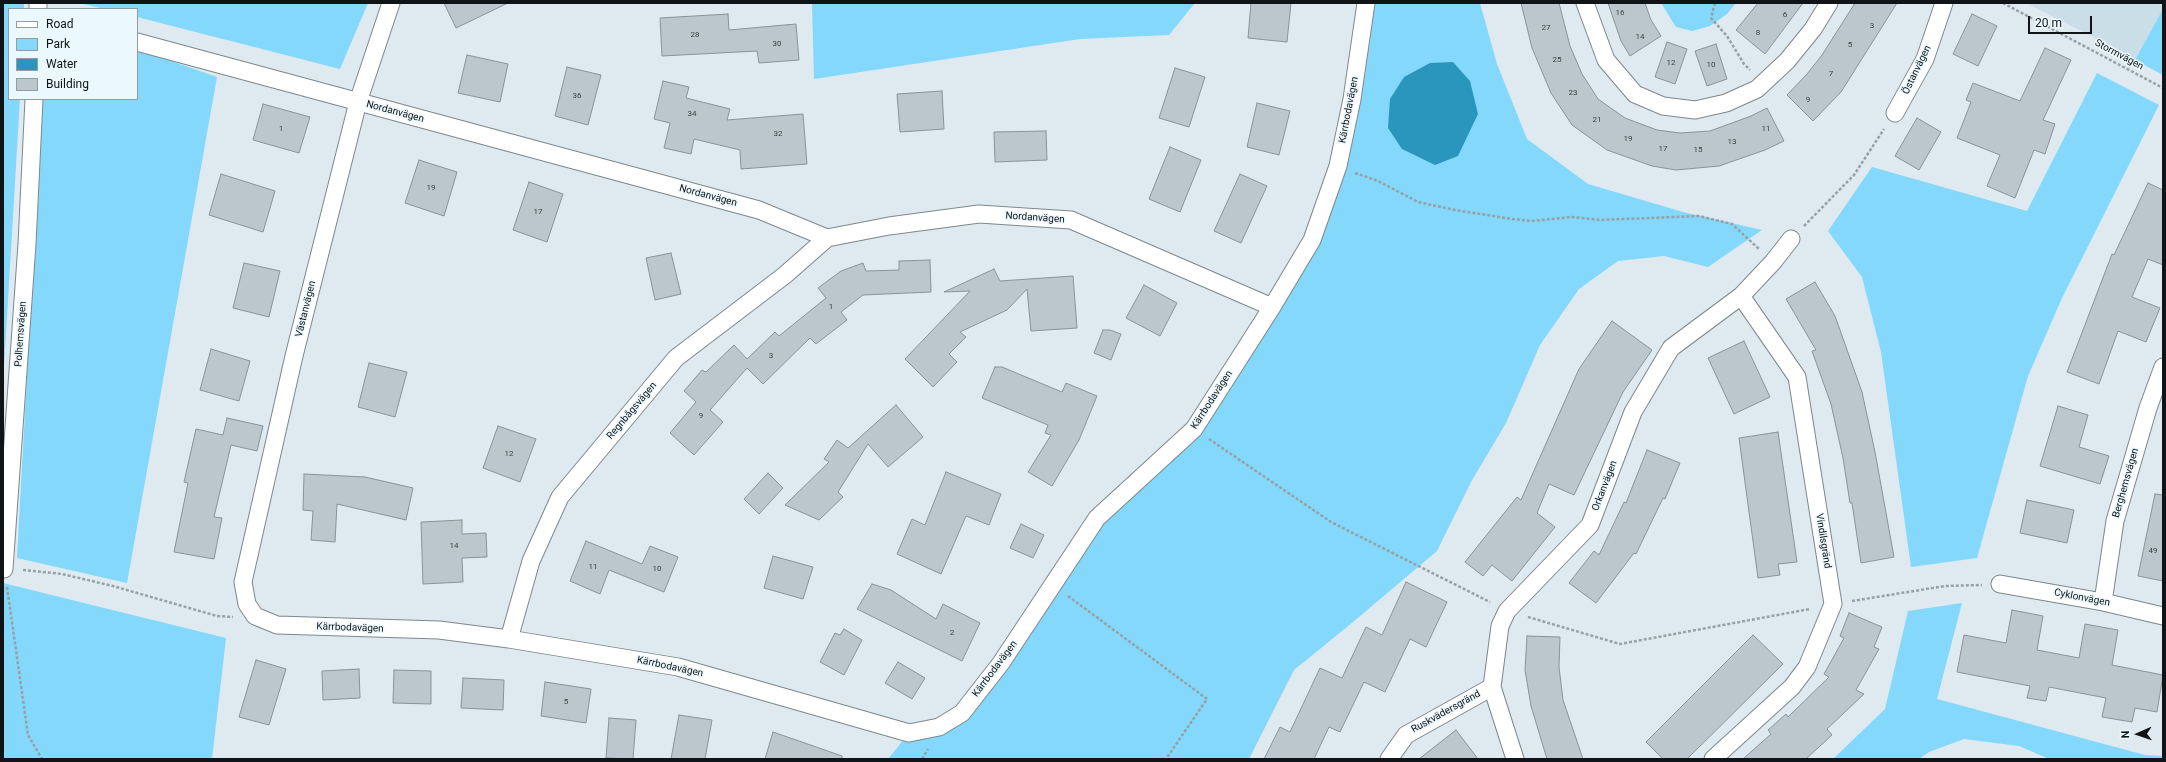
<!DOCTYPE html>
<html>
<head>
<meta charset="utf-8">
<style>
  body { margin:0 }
  #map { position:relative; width:2166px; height:762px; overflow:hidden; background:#deeaf0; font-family:Roboto,sans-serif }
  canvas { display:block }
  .frame { position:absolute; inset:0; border:4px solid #101416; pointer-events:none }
  .legend { position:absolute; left:8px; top:8px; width:130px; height:92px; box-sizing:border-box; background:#ebf8fd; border:1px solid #939da1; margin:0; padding:5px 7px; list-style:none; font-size:12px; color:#101416 }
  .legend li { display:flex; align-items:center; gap:8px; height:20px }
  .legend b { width:20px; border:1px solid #939da1 }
  .north { position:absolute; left:2118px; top:714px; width:40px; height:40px; -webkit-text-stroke:3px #ebf8fd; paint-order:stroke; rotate:268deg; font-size:11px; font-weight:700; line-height:16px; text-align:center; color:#101416 }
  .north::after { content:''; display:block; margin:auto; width:14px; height:18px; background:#101416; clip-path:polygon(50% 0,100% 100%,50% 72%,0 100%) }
  .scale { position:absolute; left:2028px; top:16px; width:64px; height:18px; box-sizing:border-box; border:2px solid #101416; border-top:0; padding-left:5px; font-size:12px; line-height:14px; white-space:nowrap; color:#101416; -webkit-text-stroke:3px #ebf8fd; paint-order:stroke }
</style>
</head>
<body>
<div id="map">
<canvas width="2166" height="762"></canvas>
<div class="frame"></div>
<ul class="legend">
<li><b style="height:5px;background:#fff"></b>Road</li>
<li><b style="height:11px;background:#83d8fb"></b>Park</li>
<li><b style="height:11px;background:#2b96bb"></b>Water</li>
<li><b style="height:11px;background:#bbc7cc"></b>Building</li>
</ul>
<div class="north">N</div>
<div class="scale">20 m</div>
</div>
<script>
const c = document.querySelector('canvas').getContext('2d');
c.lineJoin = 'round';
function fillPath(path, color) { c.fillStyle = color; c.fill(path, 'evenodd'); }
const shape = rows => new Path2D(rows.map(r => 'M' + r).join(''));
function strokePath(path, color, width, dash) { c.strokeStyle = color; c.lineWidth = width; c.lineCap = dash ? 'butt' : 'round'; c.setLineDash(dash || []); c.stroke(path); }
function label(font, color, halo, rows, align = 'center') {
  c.font = font + ' Roboto,sans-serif'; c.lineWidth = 3; c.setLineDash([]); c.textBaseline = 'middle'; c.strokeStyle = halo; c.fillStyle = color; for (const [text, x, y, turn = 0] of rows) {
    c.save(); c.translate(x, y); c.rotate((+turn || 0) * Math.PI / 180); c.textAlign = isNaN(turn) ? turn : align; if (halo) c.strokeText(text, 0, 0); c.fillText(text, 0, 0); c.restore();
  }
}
const built = shape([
  [2026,3,2163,3,2163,10,2135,60,2111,46]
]);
const green = shape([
  [3,3,24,3,24,9,9,9,9,99,20,99,3,384],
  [80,3,368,3,340,69,137,17,137,9,104,9],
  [812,3,1195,3,1169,35,1080,39,814,79],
  [1366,3,1480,3,1497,64,1527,139,1588,184,1683,212,1762,230,1708,267,1664,256,1618,261,1579,289,1540,345,1506,423,1471,482,1437,551,1353,622,1294,670,1249,759,888,759,909,733,962,713,1097,518,1194,429,1312,240],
  [1661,3,1736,3,1727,14,1710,26,1692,31,1676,27],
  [2163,9,2163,75,2135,60],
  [137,49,217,77,127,583,17,558,42,99,137,99],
  [2097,73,2159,105,2062,298,2028,376,1977,558,1911,567,1881,352,1862,277,1828,231,1872,167,2027,211],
  [3,583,226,638,212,759,3,759],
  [1962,603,1937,699,2145,755,2163,756,2163,759,2049,759,2019,746,1964,739,1929,752,1919,759,1833,759,1885,709,1908,611]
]);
const water = shape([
  [1453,62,1470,81,1478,114,1458,156,1435,165,1402,149,1388,128,1390,99,1404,77,1430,63]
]);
const building = shape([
  [444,3,508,3,456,28,444,3],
  [1251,3,1291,3,1287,42,1248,38,1251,3],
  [1521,3,1559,3,1570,46,1582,74,1598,99,1625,118,1657,130,1680,133,1710,131,1751,116,1767,108,1784,141,1765,150,1719,166,1676,170,1652,166,1607,150,1572,125,1551,93,1532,48,1521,3],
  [1608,3,1645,3,1651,20,1661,36,1630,56,1621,41,1608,3],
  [1758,3,1803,3,1765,54,1736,30,1758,3],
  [1855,3,1897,3,1841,92,1813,121,1787,95,1807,74,1822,55,1855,3],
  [728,14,729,30,796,24,799,60,759,63,757,51,662,56,660,18,728,14],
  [1972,14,1997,26,1978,66,1953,54,1972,14],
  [1667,42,1687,49,1675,84,1655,77,1667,42],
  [1716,44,1727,79,1707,86,1695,51,1716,44],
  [2045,48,2071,60,2043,120,2055,124,2045,154,2034,150,2015,198,1987,186,2000,155,1957,138,1971,102,1966,100,1973,83,2020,101,2045,48],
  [467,55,508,64,500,102,458,93,467,55],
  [567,67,601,75,588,125,555,116,567,67],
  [1175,68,1205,77,1189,127,1159,118,1175,68],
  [663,81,689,87,686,98,730,109,727,120,803,114,807,164,741,169,740,150,694,139,691,154,664,148,670,123,654,119,663,81],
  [942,91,944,129,900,132,897,94,942,91],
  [1257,103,1290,111,1279,155,1247,147,1257,103],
  [263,104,310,117,299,153,253,140,263,104],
  [1917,118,1941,132,1919,170,1895,156,1917,118],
  [1046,131,1047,160,995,162,994,132,1046,131],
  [1170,147,1201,160,1180,212,1149,199,1170,147],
  [419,160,457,172,444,216,405,203,419,160],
  [221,174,275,191,263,232,209,215,221,174],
  [1240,174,1267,186,1241,243,1214,231,1240,174],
  [529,182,563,194,547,242,513,230,529,182],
  [2148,183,2163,190,2163,265,2148,259,2132,297,2160,308,2146,342,2118,331,2099,384,2067,372,2112,254,2114,255,2148,183],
  [671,253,681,294,655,300,646,258,671,253],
  [930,260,931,292,863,295,841,312,847,320,816,344,810,338,763,384,747,368,710,410,723,422,694,455,670,433,696,402,684,391,702,370,706,372,734,345,747,359,775,332,779,336,826,298,818,288,841,271,863,263,866,271,899,270,899,261,930,260],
  [244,263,280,271,269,317,233,308,244,263],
  [994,269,1000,281,1073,276,1077,328,1031,331,1027,289,1007,310,960,332,966,337,949,354,957,362,933,387,905,359,970,291,944,292,994,269],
  [1815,282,1835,316,1862,392,1875,452,1894,557,1861,563,1852,503,1850,503,1843,458,1831,404,1812,351,1816,350,1786,299,1815,282],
  [1144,285,1177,303,1160,336,1126,318,1144,285],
  [1612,321,1652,350,1623,392,1574,495,1549,484,1537,513,1555,527,1512,581,1492,565,1483,576,1465,562,1517,497,1521,500,1579,369,1612,321],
  [1103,330,1110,330,1121,334,1111,360,1094,353,1103,330],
  [1744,341,1770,397,1734,414,1708,358,1744,341],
  [211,349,250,361,239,401,200,390,211,349],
  [369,363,407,372,395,417,358,407,369,363],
  [995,367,1002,367,1062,392,1066,383,1097,396,1079,440,1052,486,1028,472,1051,435,1045,433,1048,425,982,398,995,367],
  [896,405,923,437,888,467,868,444,838,492,843,497,819,520,785,505,829,462,824,459,837,440,848,448,896,405],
  [2058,406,2088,415,2079,447,2109,456,2100,484,2040,466,2058,406],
  [227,418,263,426,257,451,231,445,214,517,222,518,214,559,174,552,188,483,184,482,196,429,223,435,227,418],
  [498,426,536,439,520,482,483,468,498,426],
  [1778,432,1797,562,1778,564,1780,575,1758,578,1739,438,1778,432],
  [1647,450,1680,463,1665,499,1663,498,1636,554,1634,553,1596,603,1569,583,1594,551,1599,555,1624,502,1626,503,1647,450],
  [946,472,1001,494,989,525,966,516,941,574,897,554,912,519,925,525,946,472],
  [768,473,783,488,759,514,744,499,768,473],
  [304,474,365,477,413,488,406,520,337,504,335,542,311,540,313,511,303,510,304,474],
  [2155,494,2163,495,2163,581,2138,576,2155,494],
  [2027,500,2074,510,2067,543,2020,533,2027,500],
  [462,520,462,534,486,533,487,557,462,558,463,582,423,584,421,522,462,520],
  [1021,524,1044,535,1033,558,1010,548,1021,524],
  [586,541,642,564,650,546,678,557,664,592,609,570,600,594,570,581,586,541],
  [773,556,813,567,803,599,764,588,773,556],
  [1406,582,1447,602,1426,647,1410,639,1385,692,1364,682,1340,732,1329,727,1314,759,1264,759,1280,727,1290,732,1320,668,1342,678,1366,627,1382,635,1406,582],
  [872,584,891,590,936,619,943,604,980,623,962,661,857,609,872,584],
  [2012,610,2043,616,2037,650,2079,658,2085,624,2118,630,2112,665,2163,675,2157,712,2135,708,2132,722,2102,717,2106,698,2049,687,2046,701,2027,698,2030,686,1957,672,1964,635,2006,643,2012,610],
  [1849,613,1882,627,1874,647,1879,649,1856,690,1864,694,1827,729,1832,735,1806,759,1743,759,1771,734,1768,730,1786,714,1788,717,1829,677,1824,674,1844,638,1840,636,1849,613],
  [844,629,862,640,844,675,820,662,835,633,840,635,844,629],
  [1753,635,1783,664,1687,759,1663,759,1646,742,1753,635],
  [1527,636,1560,637,1559,667,1563,700,1583,759,1547,759,1531,706,1525,670,1527,636],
  [256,660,286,669,269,725,239,717,256,660],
  [898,662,925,678,912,699,885,683,898,662],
  [359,669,360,698,323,700,322,671,359,669],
  [394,670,431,671,431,704,393,703,394,670],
  [463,678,504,680,503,710,461,708,463,678],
  [545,682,591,689,586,723,541,716,545,682],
  [679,715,712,720,705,759,671,759,679,715],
  [609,718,636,720,633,759,606,758,609,718],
  [1456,730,1478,759,1419,759,1456,730],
  [773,732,842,756,842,759,765,759,773,732]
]);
const path = shape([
  [1715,3,1711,18,1727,36,1744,64,1750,70],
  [2003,3,2163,88],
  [1355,173,1378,181,1418,202,1455,210,1512,219,1531,221,1572,217,1600,220,1699,216,1732,224,1759,249],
  [1804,226,1854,175,1884,129],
  [1209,439,1331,522,1490,602],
  [23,570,62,574,113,586,217,616,233,617],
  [7,587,28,735,42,759],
  [1068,596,1207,699,1166,759],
  [1852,601,1945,586,1982,585],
  [1528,617,1620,644,1810,609],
  [922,759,928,749]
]);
const street = shape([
  [391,3,358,102,294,356,243,582,247,604,255,616,277,625,439,630,509,639,678,667,909,733,939,727,962,713,1001,663,1097,518,1194,429,1272,307,1312,240,1338,166,1352,99,1366,3],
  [1585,3,1606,60,1635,94,1663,106,1695,110,1726,103,1757,89,1787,61,1813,29,1829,3],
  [38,9,38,3],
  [137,42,759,210,827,238,889,226,979,214,1071,220,1272,307],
  [1895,113,1925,59,1944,3],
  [4,569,27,244,34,99],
  [2000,584,2103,602,2163,616],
  [2103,602,2115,521,2148,408,2163,367],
  [509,639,531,561,560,497,676,358,785,275,827,238],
  [1389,759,1406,735,1492,687],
  [1515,759,1492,687,1500,626,1507,611,1590,525,1633,412,1671,348,1741,296,1773,262,1791,239],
  [1713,759,1792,687,1807,667,1833,604,1797,377,1741,296]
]);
const numberNames = [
  ["16",1620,13],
  ["6",1785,15],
  ["3",1872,26],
  ["27",1546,28],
  ["8",1758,33],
  ["28",695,35],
  ["14",1640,37],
  ["30",777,44],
  ["5",1850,45],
  ["25",1557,60],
  ["12",1671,63],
  ["10",1711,65],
  ["7",1831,74],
  ["23",1573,93],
  ["36",577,96],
  ["9",1808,100],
  ["34",692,114],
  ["21",1597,120],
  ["1",281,129],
  ["11",1766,129],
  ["32",778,134],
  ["19",1628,139],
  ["13",1732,142],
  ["17",1663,149],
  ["15",1698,150],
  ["19",431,188],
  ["17",538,212],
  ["1",831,307],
  ["3",771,356],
  ["9",701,416],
  ["12",509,454],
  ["14",454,546],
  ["49",2153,551],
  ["11",593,567],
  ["10",657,569],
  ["2",952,633],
  ["5",566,702]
];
const streetNames = [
  ["Stormvägen",2119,55,28],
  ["Östanvägen",1917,70,-64],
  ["Kärrbodavägen",1349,110,-79],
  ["Nordanvägen",395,112,15],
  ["Nordanvägen",708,196,15],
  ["Nordanvägen",1035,218,4],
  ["Västanvägen",306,309,-76],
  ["Polhemsvägen",21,334,-86],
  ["Kärrbodavägen",1212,400,-57],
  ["Regnbågsvägen",632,411,-50],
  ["Berghemsvägen",2126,483,-74],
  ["Orkanvägen",1605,486,-69],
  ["Vindilsgränd",1823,541,81],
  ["Cyklonvägen",2082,598,11],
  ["Kärrbodavägen",350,628,2],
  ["Kärrbodavägen",670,667,12],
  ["Kärrbodavägen",995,669,-53],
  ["Ruskvädersgränd",1446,712,-29]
];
fillPath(built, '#cadee7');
fillPath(green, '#83d8fb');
fillPath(water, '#2b96bb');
fillPath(building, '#bbc7cc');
strokePath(building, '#889398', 1);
strokePath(street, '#7d888d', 19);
strokePath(path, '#97a0a5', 2.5, [3, 2]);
strokePath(street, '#fff', 17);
label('8px', '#3b4144', null, numberNames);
label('10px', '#101416', '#ebf8fd', streetNames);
</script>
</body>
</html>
